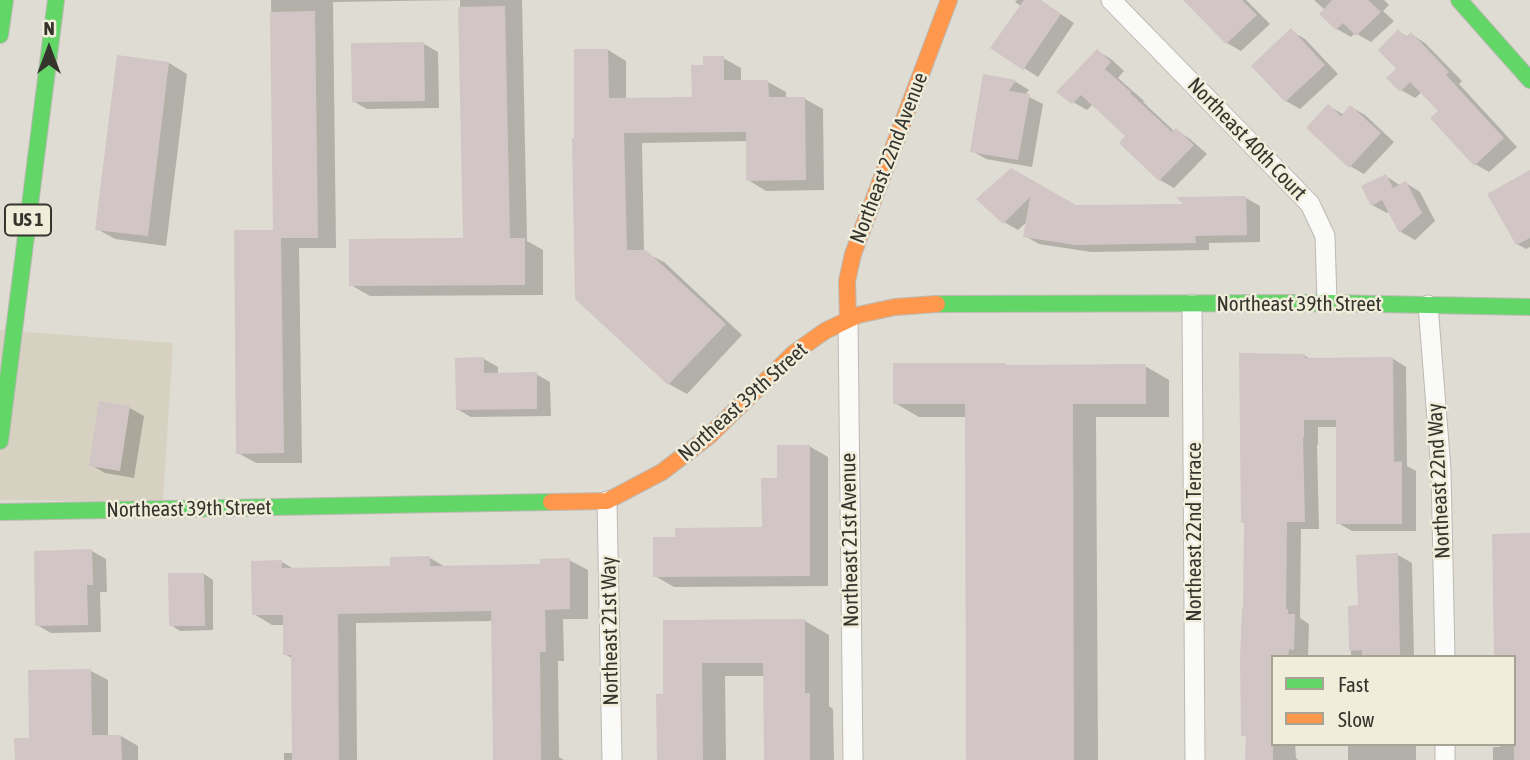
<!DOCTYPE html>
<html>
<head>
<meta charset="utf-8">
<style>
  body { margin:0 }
  #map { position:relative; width:1530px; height:760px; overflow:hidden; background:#dfdcd3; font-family:"Asap Condensed",sans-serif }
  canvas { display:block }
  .legend { position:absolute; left:1271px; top:655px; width:245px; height:91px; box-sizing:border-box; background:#f1eddb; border:2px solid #a6a395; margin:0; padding:9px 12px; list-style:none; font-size:21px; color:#35342d }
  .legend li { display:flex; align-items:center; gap:14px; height:35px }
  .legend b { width:35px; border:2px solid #a6a395 }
  .north { position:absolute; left:14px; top:14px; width:70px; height:70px; -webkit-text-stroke:5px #f1eddb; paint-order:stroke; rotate:0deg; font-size:19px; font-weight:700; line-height:28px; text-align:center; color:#35342d }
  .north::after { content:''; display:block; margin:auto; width:24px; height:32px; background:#35342d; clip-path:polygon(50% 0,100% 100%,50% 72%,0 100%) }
</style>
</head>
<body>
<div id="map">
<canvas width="1530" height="760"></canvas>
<ul class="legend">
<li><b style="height:9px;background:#63d668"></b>Fast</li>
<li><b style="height:9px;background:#ff974d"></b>Slow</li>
</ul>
<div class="north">N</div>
</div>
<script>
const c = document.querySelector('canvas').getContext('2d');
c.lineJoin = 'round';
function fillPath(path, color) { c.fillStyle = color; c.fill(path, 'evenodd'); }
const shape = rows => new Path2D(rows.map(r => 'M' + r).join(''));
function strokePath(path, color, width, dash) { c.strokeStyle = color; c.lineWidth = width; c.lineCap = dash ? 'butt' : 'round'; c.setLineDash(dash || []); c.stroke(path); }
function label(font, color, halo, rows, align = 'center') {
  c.font = font + ' "Asap Condensed",sans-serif'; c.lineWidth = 5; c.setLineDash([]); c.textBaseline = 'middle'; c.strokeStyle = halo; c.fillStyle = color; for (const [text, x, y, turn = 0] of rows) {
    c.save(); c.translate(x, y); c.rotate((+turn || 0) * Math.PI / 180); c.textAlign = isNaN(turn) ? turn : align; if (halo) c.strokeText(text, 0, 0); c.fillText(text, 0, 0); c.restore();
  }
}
const built = shape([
  [0,330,173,343,163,502,0,500]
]);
const shadow = shape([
  [271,0,522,0,527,241,543,250,543,295,370,296,351,285,465,240,460,0,333,2,336,248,299,248,302,463,256,463,238,453,275,232],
  [1017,0,1040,0,1074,23,1038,77,993,48,1021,6,1015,2],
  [1197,0,1246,0,1270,24,1241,51,1227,43,1191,6],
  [1314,0,1384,0,1389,5,1383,11,1394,21,1371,42,1355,33,1351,37,1337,29,1321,14,1325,10],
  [1291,31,1305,39,1338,74,1300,109,1286,101],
  [1398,31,1408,37,1411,34,1425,43,1462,81,1459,84,1517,147,1489,172,1475,164,1440,111,1422,92,1415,98,1401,90,1399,69],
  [424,44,438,52,439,108,367,109,353,101],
  [608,50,626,61,626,99,693,99,705,67,723,58,741,68,741,82,768,82,786,92,786,99,805,99,823,109,824,190,766,191,748,180,748,141,642,143,644,252,664,262,742,335,687,394,669,384,577,299],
  [1097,51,1111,59,1124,71,1118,78,1144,101,1143,102,1175,132,1176,130,1190,139,1207,154,1174,188,1160,180,1128,136,1093,104,1087,110,1073,102],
  [118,57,169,63,187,74,166,246,115,239,97,229],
  [985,76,1016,82,1029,90,1025,95,1043,104,1032,167,986,159,972,151],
  [1329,106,1344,115,1351,107,1365,115,1394,142,1364,174,1350,166],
  [1011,170,1076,207,1187,206,1246,198,1260,206,1260,242,1209,243,1209,250,1091,252,1039,244,1025,236,1028,221,1018,230,1004,222],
  [1530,173,1530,247,1526,249,1517,244],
  [1386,176,1401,186,1406,183,1420,192,1435,221,1415,240,1401,232,1390,211,1387,213,1372,205],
  [1305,356,1311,359,1392,358,1406,367,1407,466,1416,471,1416,531,1352,531,1338,523,1337,427,1318,427,1318,445,1317,445,1319,529,1301,529,1300,618,1309,624,1308,657,1273,657,1273,744,1295,744,1296,758,1298,760,1247,760,1248,738,1243,735,1246,524,1242,522],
  [484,359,498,367,498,374,536,374,550,382,551,416,471,417,457,409],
  [1005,365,1009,367,1145,366,1169,380,1169,417,1096,417,1098,760,968,760,967,417,919,417,895,403],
  [130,408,144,416,134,478,105,473,91,465],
  [809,446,828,457,828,586,674,587,655,576,677,539,763,529,779,479],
  [1530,535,1530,760,1493,760,1493,747,1500,747,1500,744,1514,744],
  [92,551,106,559,107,592,100,592,101,632,51,633,37,625],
  [1398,555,1412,563,1414,657,1351,657,1350,607,1360,607],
  [430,558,447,568,541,566,569,560,588,570,588,619,563,619,564,661,558,661,559,757,564,760,494,760,493,621,356,623,357,760,284,760,284,753,294,753,293,659,285,654,285,625,272,625,254,614,282,562,294,569,392,567],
  [204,574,213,580,213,630,180,631,171,625],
  [805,621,829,635,829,706,833,709,834,760,766,760,765,676,725,676,726,760,659,760,665,696,664,622],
  [91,671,108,680,108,737,121,736,138,746,138,760,16,760,31,739],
  [1348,744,1416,744,1416,760,1348,760]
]);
const building = shape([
  [1024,0,1041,0,1061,14,1023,70,990,48],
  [1183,0,1242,0,1257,15,1226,44],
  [1332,0,1368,0,1381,12,1356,36,1343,23,1336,30,1319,14],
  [505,6,510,238,525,238,525,285,349,286,349,239,463,238,458,7],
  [315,11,318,238,281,238,284,453,236,454,234,230,273,230,270,12],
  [1291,28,1325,65,1285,102,1251,66],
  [1398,29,1406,37,1411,32,1449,72,1446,75,1504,138,1474,166,1430,118,1438,111,1410,82,1400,92,1386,78,1396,69,1378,50],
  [424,42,425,101,352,102,351,43],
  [574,49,608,49,609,98,692,97,691,65,703,65,703,56,724,56,724,80,768,80,769,97,805,97,806,180,746,181,746,132,624,133,627,250,646,250,726,324,668,385,575,299,572,138,574,138],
  [1097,49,1111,62,1105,69,1131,92,1130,93,1172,132,1176,128,1194,145,1159,181,1119,143,1125,136,1081,95,1072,104,1056,92],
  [117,55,169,62,148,236,95,230],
  [983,74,1016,80,1009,91,1030,94,1018,160,970,152],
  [1328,104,1341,116,1350,105,1381,133,1349,168,1306,128],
  [1011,168,1076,205,1183,204,1176,197,1246,196,1247,235,1195,236,1196,243,1075,245,1023,237,1030,197,1003,224,976,199],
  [1530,170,1530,238,1516,245,1487,194],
  [1386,174,1393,188,1406,181,1422,213,1399,233,1382,200,1371,206,1361,186],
  [1239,353,1305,354,1305,358,1393,357,1394,462,1402,461,1402,524,1336,524,1336,420,1304,420,1304,437,1303,437,1305,522,1287,522,1286,609,1288,609,1288,614,1295,614,1294,650,1289,649,1288,657,1273,657,1273,760,1245,760,1246,736,1241,736,1240,658,1242,608,1243,608,1244,523,1241,523],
  [484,357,484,373,537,372,537,409,456,410,455,358],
  [893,363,1006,363,1006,365,1146,364,1146,404,1073,404,1074,760,966,760,965,404,893,404],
  [99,401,130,406,120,471,89,466],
  [777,445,810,445,810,576,653,577,653,537,675,537,675,528,762,527,761,478,777,478],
  [1530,533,1530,760,1514,760,1514,657,1494,657,1492,534],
  [92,549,93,585,87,585,88,625,35,626,34,551],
  [1398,553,1400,657,1362,657,1362,650,1349,651,1348,606,1358,605,1356,555],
  [430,556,430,566,540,564,540,559,570,558,570,609,545,610,546,652,540,652,541,760,493,760,491,611,338,614,339,760,292,760,291,655,283,655,283,615,252,615,251,561,282,560,282,568,390,566,390,557],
  [168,573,204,573,205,626,169,626],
  [805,619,805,693,810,693,810,760,764,760,763,663,702,663,703,760,657,760,656,694,663,694,663,620],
  [91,669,92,735,121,735,122,760,15,760,14,738,29,738,28,670]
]);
const street = shape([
  [1111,0,1310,204,1325,236,1327,303],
  [1192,304,1195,760],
  [1428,305,1441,470,1445,657],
  [848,320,853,760],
  [607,501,612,760],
  [1445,744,1445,760]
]);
const fast = shape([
  [1459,0,1530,80],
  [0,35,5,0],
  [937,304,1327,303,1530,307],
  [0,441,56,0],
  [0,512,551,502]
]);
const slow = shape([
  [848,320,847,281,853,254,949,0],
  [551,502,607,501,662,472,709,436,794,353,825,331,858,315,895,307,937,304]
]);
const shields = [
  [28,220,46]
];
const shieldNames = [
  ["US 1",28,220]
];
const streetNames = [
  ["Northeast 40th Court",1247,139,46],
  ["Northeast 22nd Avenue",889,158,-69],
  ["Northeast 39th Street",1299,304],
  ["Northeast 39th Street",743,402,-42],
  ["Northeast 22nd Way",1439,481,-93],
  ["Northeast 39th Street",189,509,-1],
  ["Northeast 22nd Terrace",1194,532,-90],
  ["Northeast 21st Avenue",850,540,-91],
  ["Northeast 21st Way",610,631,-91]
];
fillPath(built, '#d6d1c1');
fillPath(shadow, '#0003');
fillPath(building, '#d2c5c5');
strokePath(street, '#bcb9b3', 21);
strokePath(fast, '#bcb9b3', 18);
strokePath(slow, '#bcb9b3', 18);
strokePath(street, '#fafaf8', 19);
strokePath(fast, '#63d668', 16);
strokePath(slow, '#ff974d', 16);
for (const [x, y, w] of shields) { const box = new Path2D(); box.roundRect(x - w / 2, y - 15.5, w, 31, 5); c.fillStyle = '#f1eddb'; c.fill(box); strokePath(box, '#35342d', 2); }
label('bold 19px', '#35342d', null, shieldNames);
label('21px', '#35342d', '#f1eddb', streetNames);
</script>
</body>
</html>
